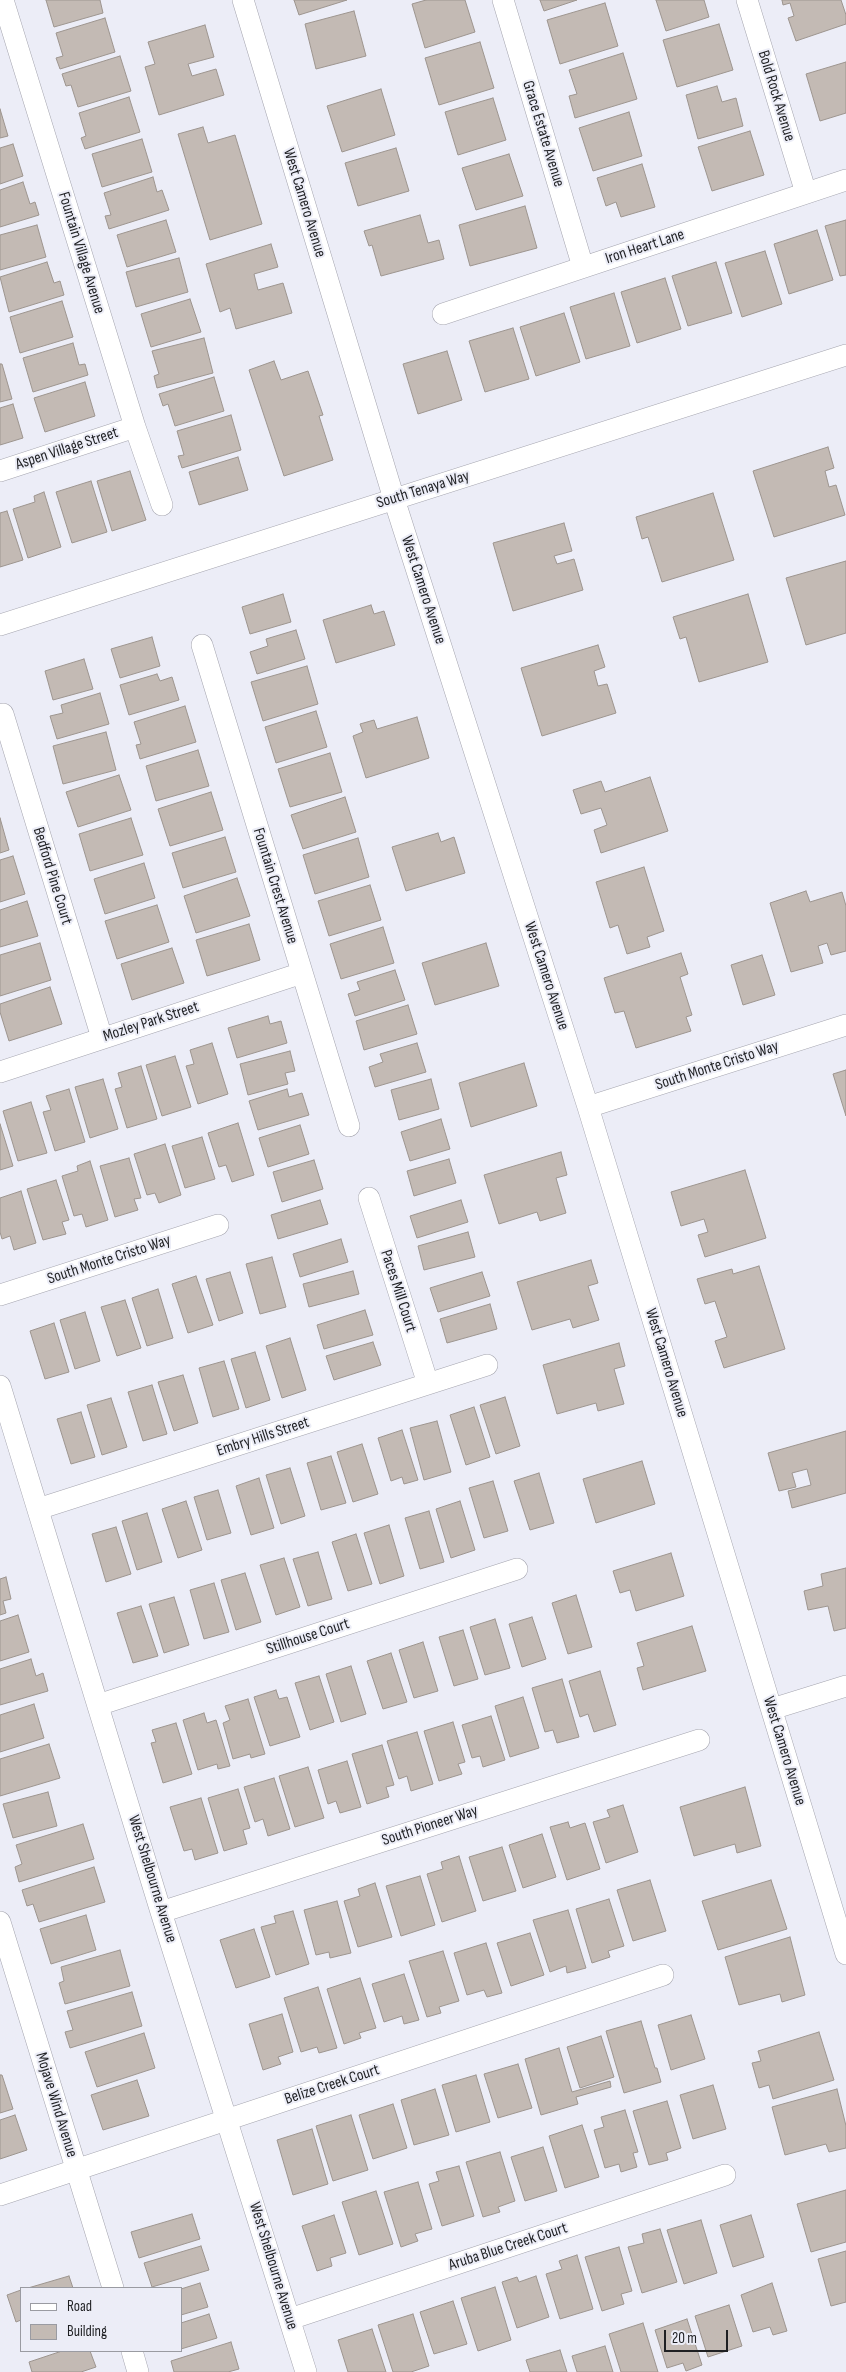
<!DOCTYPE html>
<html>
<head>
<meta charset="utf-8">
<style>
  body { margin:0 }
  #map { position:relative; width:846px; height:2372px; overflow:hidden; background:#ecedf7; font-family:"Sofia Sans Condensed",sans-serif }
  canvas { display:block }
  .legend { position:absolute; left:20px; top:2287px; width:162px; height:65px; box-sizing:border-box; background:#ecedf7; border:1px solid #9a9ba2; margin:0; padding:6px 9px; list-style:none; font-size:15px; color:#1f2023 }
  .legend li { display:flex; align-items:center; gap:10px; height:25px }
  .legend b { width:25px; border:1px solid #9a9ba2 }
  .scale { position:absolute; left:664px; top:2330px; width:64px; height:22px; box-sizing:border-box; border:2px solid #1f2023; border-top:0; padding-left:6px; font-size:15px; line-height:18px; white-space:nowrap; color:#1f2023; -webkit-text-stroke:4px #ecedf7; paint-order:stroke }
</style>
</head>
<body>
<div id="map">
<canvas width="846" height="2372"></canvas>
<ul class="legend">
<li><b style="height:6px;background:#fff"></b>Road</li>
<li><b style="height:14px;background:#c3bab4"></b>Building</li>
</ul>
<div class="scale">20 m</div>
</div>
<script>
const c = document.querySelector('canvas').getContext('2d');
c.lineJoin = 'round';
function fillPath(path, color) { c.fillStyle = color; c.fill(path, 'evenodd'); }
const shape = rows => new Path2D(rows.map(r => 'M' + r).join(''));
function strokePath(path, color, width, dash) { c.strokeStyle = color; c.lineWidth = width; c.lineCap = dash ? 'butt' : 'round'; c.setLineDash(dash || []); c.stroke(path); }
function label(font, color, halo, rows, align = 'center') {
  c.font = font + ' "Sofia Sans Condensed",sans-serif'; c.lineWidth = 4; c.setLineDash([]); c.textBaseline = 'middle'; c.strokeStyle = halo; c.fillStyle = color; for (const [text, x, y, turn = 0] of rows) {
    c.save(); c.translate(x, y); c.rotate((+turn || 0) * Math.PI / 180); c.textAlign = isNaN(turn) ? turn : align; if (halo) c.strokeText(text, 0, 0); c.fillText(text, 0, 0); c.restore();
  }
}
const building = shape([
  [46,0,100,0,103,13,54,27,46,0],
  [294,0,347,0,299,15,294,0],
  [426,0,465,0,475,32,425,48,412,4,426,0],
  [540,0,577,0,544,11,540,0],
  [656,0,704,0,709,17,666,31,656,0],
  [782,0,841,0,846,15,846,24,796,41,788,18,794,16,790,3,783,5,782,0],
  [605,3,618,46,560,64,547,20,605,3],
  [354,11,366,56,316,69,305,24,354,11],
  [105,18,115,52,60,69,56,58,63,56,56,33,105,18],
  [719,24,733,70,677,87,663,40,719,24],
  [205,25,214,57,188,64,192,76,216,69,224,95,159,115,145,67,155,64,148,42,205,25],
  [480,42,494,88,439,105,425,58,480,42],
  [623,53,637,99,575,118,569,96,577,94,569,70,623,53],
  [120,56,131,91,78,107,71,85,66,86,62,74,120,56],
  [846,62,846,113,820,121,806,74,846,62],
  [717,86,722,102,736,98,743,126,698,139,686,95,717,86],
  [381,89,395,135,342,152,327,106,381,89],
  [129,97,140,132,85,149,81,138,86,136,79,113,129,97],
  [493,98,506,140,458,155,445,112,493,98],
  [0,109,8,136,0,138,0,109],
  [629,112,642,156,593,171,579,128,629,112],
  [203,127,208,143,235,135,262,224,210,240,178,134,203,127],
  [750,131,764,175,712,191,698,147,750,131],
  [142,139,152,172,102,187,92,154,142,139],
  [13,144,23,176,0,184,0,148,13,144],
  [396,148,409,191,358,206,345,163,396,148],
  [509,154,523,196,476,210,462,168,509,154],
  [642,164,655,207,621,217,616,202,606,206,597,178,642,164],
  [153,177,157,192,162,190,169,210,109,229,105,216,111,215,104,193,153,177],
  [23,182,30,204,35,202,39,215,0,227,0,190,23,182],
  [525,206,537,248,470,266,459,225,525,206],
  [420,215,428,243,439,240,444,259,381,276,372,245,369,246,364,231,420,215],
  [166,220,176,252,127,267,117,235,166,220],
  [846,220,846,275,840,276,825,226,846,220],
  [37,225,46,257,0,270,0,235,37,225],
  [817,230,833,280,789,294,774,244,817,230],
  [271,244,278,267,254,274,258,290,283,283,292,313,236,329,230,308,220,312,206,264,271,244],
  [765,251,782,304,742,317,725,263,765,251],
  [179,258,188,292,136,307,126,272,179,258],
  [47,262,54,283,60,281,64,295,9,312,0,277,47,262],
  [716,262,732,313,688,326,672,276,716,262],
  [665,278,681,329,637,343,621,292,665,278],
  [614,293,630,346,586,359,570,307,614,293],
  [190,299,201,332,151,347,141,314,190,299],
  [62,301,73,337,20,353,10,317,62,301],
  [564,313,580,362,536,376,520,327,564,313],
  [513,328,529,379,485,392,469,341,513,328],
  [204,338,213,373,157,388,154,376,159,374,152,351,204,338],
  [73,343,79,365,85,364,88,375,33,392,23,358,73,343],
  [447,351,462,400,418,414,403,364,447,351],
  [274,361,281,380,308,371,323,415,319,416,333,460,284,476,249,370,274,361],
  [0,364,2,364,12,399,0,402,0,364],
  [214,377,224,411,175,426,168,404,163,406,159,394,214,377],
  [85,382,95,416,45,432,34,398,85,382],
  [13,404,23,438,0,445,0,408,13,404],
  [231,415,241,450,182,468,178,456,184,455,177,431,231,415],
  [828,447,834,468,825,471,829,487,836,485,845,515,774,537,753,471,828,447],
  [238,457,248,490,199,505,189,472,238,457],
  [130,471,146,520,112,531,97,481,130,471],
  [91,481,107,532,72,543,56,492,91,481],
  [44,492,61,547,28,558,13,509,35,502,34,496,44,492],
  [713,493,734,560,662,582,648,537,642,539,636,517,713,493],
  [7,511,23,560,0,567,0,513,7,511],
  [564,523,572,551,554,556,557,564,574,559,583,590,513,611,493,543,564,523],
  [846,561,846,633,806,645,786,578,846,561],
  [283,594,291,622,250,634,242,607,283,594],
  [748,594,768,662,699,682,686,637,680,639,673,617,748,594],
  [371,605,374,614,384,611,395,645,336,663,323,620,371,605],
  [296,630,305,659,257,674,250,652,268,646,266,639,296,630],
  [152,637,160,666,120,678,111,649,152,637],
  [598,645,605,667,594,671,598,686,607,684,616,713,542,736,521,668,598,645],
  [84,659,93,689,53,700,45,671,84,659],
  [307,666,318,704,263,721,251,682,307,666],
  [157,674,160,681,172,677,179,700,129,715,120,685,157,674],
  [100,693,109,724,57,739,50,716,63,713,61,705,100,693],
  [185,706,196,742,140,759,136,745,141,744,134,722,185,706],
  [316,711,327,747,276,763,265,727,316,711],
  [417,717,429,758,366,778,353,736,363,732,360,724,374,720,377,729,417,717],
  [106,732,116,770,63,784,53,746,106,732],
  [198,750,209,786,156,801,146,766,198,750],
  [330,753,342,792,290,807,278,769,330,753],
  [119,775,131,810,78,827,66,792,119,775],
  [650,777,668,831,601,853,594,830,607,825,601,808,581,814,573,790,601,781,605,792,650,777],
  [211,792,223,830,170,846,158,809,211,792],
  [345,797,356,832,303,849,291,815,345,797],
  [0,818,9,850,0,853,0,818],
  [131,818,143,855,90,871,79,834,131,818],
  [438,833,441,842,454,837,465,873,406,891,392,847,438,833],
  [225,837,236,872,183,888,172,853,225,837],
  [358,838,369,877,315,894,303,855,358,838],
  [13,856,25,894,0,902,0,860,13,856],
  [144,863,155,898,105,914,94,879,144,863],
  [644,867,664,931,647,937,650,947,627,954,618,925,610,928,596,882,644,867],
  [237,878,250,916,196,933,184,896,237,878],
  [370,885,381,920,329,936,318,901,370,885],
  [806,891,810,902,842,892,846,906,846,951,831,955,827,943,818,946,823,963,791,972,770,903,806,891],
  [27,901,38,936,0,947,0,910,27,901],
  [157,905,169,942,117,959,105,921,157,905],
  [249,924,260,960,207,976,196,940,249,924],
  [383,927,394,963,341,979,330,944,383,927],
  [40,943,51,980,0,996,0,955,40,943],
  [486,943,499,986,435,1005,422,963,486,943],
  [172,948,184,983,132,1000,121,964,172,948],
  [681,953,688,974,680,977,692,1015,686,1017,691,1031,636,1048,624,1011,615,1013,604,978,681,953],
  [762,955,775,995,743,1005,731,965,762,955],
  [395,970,405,1000,355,1016,348,994,360,990,357,982,395,970],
  [50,987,62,1024,9,1041,0,1012,0,1004,50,987],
  [408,1005,417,1034,364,1050,356,1021,408,1005],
  [268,1016,270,1024,281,1021,287,1043,237,1058,228,1028,268,1016],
  [212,1043,228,1094,198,1104,186,1066,194,1064,190,1050,212,1043],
  [417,1043,426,1072,375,1087,369,1067,383,1062,380,1054,417,1043],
  [290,1051,295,1071,285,1073,288,1084,248,1095,240,1064,290,1051],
  [175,1056,191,1107,162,1116,146,1065,175,1056],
  [524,1063,537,1106,471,1127,459,1083,524,1063],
  [141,1066,157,1119,127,1128,115,1089,122,1087,118,1073,141,1066],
  [846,1070,846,1116,833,1074,846,1070],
  [103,1079,118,1129,90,1138,75,1087,103,1079],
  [431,1079,439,1109,399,1120,391,1090,431,1079],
  [69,1089,85,1142,55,1151,43,1112,51,1110,46,1096,69,1089],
  [287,1089,289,1097,302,1093,309,1115,258,1130,249,1101,287,1089],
  [31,1102,47,1153,18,1161,3,1111,31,1102],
  [441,1119,450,1149,410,1161,401,1132,441,1119],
  [238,1123,254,1175,232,1182,226,1165,219,1167,208,1133,238,1123],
  [0,1124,13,1166,0,1170,0,1124],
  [300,1125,309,1154,268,1167,259,1138,300,1125],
  [202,1137,215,1179,185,1188,172,1146,202,1137],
  [165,1144,181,1195,159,1203,155,1193,147,1195,134,1154,165,1144],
  [561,1152,567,1175,556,1178,566,1213,540,1221,537,1212,499,1224,484,1175,561,1152],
  [129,1158,141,1198,134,1199,138,1210,115,1217,100,1166,129,1158],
  [449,1159,456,1183,414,1196,407,1171,449,1159],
  [314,1160,323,1189,282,1202,273,1172,314,1160],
  [90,1161,108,1220,86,1227,82,1214,74,1216,62,1176,78,1171,77,1166,90,1161],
  [745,1170,766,1238,705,1257,698,1235,708,1232,704,1219,681,1226,671,1192,745,1170],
  [56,1180,69,1220,62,1222,66,1234,43,1240,27,1189,56,1180],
  [21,1191,36,1243,14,1250,10,1236,2,1239,0,1232,0,1198,21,1191],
  [320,1200,328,1224,278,1239,271,1215,320,1200],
  [461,1200,468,1222,417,1238,410,1216,461,1200],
  [468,1232,475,1257,424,1270,418,1246,468,1232],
  [341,1239,348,1262,300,1277,293,1254,341,1239],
  [272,1257,286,1307,260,1314,246,1264,272,1257],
  [591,1260,598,1283,588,1286,599,1320,573,1328,570,1319,532,1330,517,1282,591,1260],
  [759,1266,785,1349,724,1368,715,1341,727,1337,715,1301,705,1304,697,1279,732,1269,733,1274,759,1266],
  [353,1271,359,1294,309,1307,303,1284,353,1271],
  [230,1272,243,1313,219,1321,206,1279,230,1272],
  [482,1272,490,1296,438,1312,430,1288,482,1272],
  [196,1276,213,1325,188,1333,172,1284,196,1276],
  [158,1289,173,1338,147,1346,132,1298,158,1289],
  [125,1300,141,1348,117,1356,101,1307,125,1300],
  [490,1304,497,1329,447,1343,440,1319,490,1304],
  [365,1310,373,1335,324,1349,317,1325,365,1310],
  [85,1312,100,1361,75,1369,60,1320,85,1312],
  [54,1323,69,1372,45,1379,30,1331,54,1323],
  [290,1338,306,1390,282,1398,266,1346,290,1338],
  [373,1342,381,1365,334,1380,326,1356,373,1342],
  [619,1343,625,1366,614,1369,624,1404,598,1411,596,1403,557,1414,543,1365,619,1343],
  [255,1352,270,1400,246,1408,231,1359,255,1352],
  [224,1361,239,1409,213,1417,199,1368,224,1361],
  [183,1375,198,1423,174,1431,158,1382,183,1375],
  [152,1385,167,1434,143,1441,128,1392,152,1385],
  [505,1397,520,1446,496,1454,480,1405,505,1397],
  [111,1398,127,1447,102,1455,87,1405,111,1398],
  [474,1407,490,1457,466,1465,450,1415,474,1407],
  [81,1412,95,1457,71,1464,57,1419,81,1412],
  [437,1421,451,1472,424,1480,410,1428,437,1421],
  [402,1430,418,1480,404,1484,402,1477,391,1481,378,1438,402,1430],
  [846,1431,846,1493,792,1508,788,1491,811,1485,807,1469,792,1473,796,1487,779,1491,768,1453,846,1431],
  [362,1444,378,1494,353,1502,337,1452,362,1444],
  [331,1456,346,1503,321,1510,307,1463,331,1456],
  [642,1461,655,1504,596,1523,583,1479,642,1461],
  [290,1468,305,1516,281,1524,266,1475,290,1468],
  [539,1473,554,1523,530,1530,514,1481,539,1473],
  [259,1478,274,1528,251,1535,236,1486,259,1478],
  [493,1481,508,1531,484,1538,469,1488,493,1481],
  [218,1490,231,1533,207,1540,194,1497,218,1490],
  [186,1501,202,1550,178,1558,162,1509,186,1501],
  [460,1501,475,1550,451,1558,436,1509,460,1501],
  [429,1511,444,1562,420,1569,405,1518,429,1511],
  [147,1513,162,1562,137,1570,122,1521,147,1513],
  [389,1525,404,1576,380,1584,364,1533,389,1525],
  [116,1527,131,1574,106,1582,92,1534,116,1527],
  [356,1534,372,1584,348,1591,332,1542,356,1534],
  [318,1552,332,1599,308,1606,293,1559,318,1552],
  [671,1553,684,1596,636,1611,630,1590,620,1593,613,1571,671,1553],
  [284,1558,300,1607,276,1615,260,1565,284,1558],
  [846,1568,846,1628,834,1631,828,1606,808,1610,804,1591,823,1586,821,1574,846,1568],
  [245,1573,261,1622,236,1630,221,1580,245,1573],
  [6,1577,11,1599,3,1601,6,1613,0,1615,0,1579,6,1577],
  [214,1583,229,1632,204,1639,190,1590,214,1583],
  [576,1595,592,1647,568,1654,552,1603,576,1595],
  [174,1597,189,1645,164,1653,149,1604,174,1597],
  [141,1606,158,1656,133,1663,117,1613,141,1606],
  [18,1615,29,1652,0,1661,0,1621,18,1615],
  [532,1617,546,1659,522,1667,509,1624,532,1617],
  [495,1619,510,1668,485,1675,470,1627,495,1619],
  [692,1626,706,1671,643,1690,637,1668,644,1666,637,1643,692,1626],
  [463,1630,478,1679,454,1686,439,1637,463,1630],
  [423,1642,438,1691,414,1698,399,1650,423,1642],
  [391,1653,407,1702,383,1709,367,1661,391,1653],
  [31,1659,36,1676,43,1673,48,1691,0,1705,0,1669,31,1659],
  [351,1666,366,1714,341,1722,326,1674,351,1666],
  [600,1671,616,1725,594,1732,588,1714,580,1717,569,1681,600,1671],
  [319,1676,334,1722,310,1730,295,1683,319,1676],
  [562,1679,579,1737,557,1743,553,1730,545,1732,532,1688,562,1679],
  [276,1690,279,1699,287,1697,300,1737,270,1746,254,1697,276,1690],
  [523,1697,539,1748,510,1757,495,1706,523,1697],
  [248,1699,265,1754,251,1758,250,1754,233,1759,223,1723,230,1720,225,1706,248,1699],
  [34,1704,44,1738,0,1752,0,1715,34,1704],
  [204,1713,207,1723,216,1720,230,1766,218,1769,217,1764,198,1770,183,1720,204,1713],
  [491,1716,505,1760,483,1767,480,1756,472,1758,462,1725,491,1716],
  [453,1722,465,1762,458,1764,462,1774,439,1781,424,1731,453,1722],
  [176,1723,192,1774,163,1783,151,1743,156,1742,152,1730,176,1723],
  [417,1732,433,1784,411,1791,407,1776,399,1779,387,1741,417,1732],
  [49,1744,60,1778,0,1796,0,1759,49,1744],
  [382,1745,394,1785,386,1787,389,1797,367,1804,352,1754,382,1745],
  [347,1761,361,1807,340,1813,336,1801,328,1804,318,1770,347,1761],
  [308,1767,324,1818,295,1827,279,1776,308,1767],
  [274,1778,290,1829,268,1836,263,1819,255,1822,244,1787,274,1778],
  [745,1787,761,1846,737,1853,735,1844,694,1856,680,1807,745,1787],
  [238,1789,250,1828,243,1830,247,1844,224,1851,208,1798,238,1789],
  [48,1792,57,1826,13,1838,3,1804,48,1792],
  [201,1798,218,1853,195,1860,192,1849,184,1851,170,1807,201,1798],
  [623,1805,638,1852,606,1863,593,1822,610,1817,607,1810,623,1805],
  [568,1822,570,1828,585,1823,600,1869,567,1880,550,1827,568,1822],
  [83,1824,94,1859,19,1882,15,1867,22,1864,16,1845,83,1824],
  [542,1834,556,1877,523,1888,509,1845,542,1834],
  [502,1847,516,1891,483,1901,469,1857,502,1847],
  [459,1856,476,1911,442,1922,427,1874,443,1869,441,1862,459,1856],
  [94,1867,105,1902,39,1922,33,1904,27,1906,22,1890,94,1867],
  [420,1876,435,1925,401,1936,386,1886,420,1876],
  [650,1880,666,1931,633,1941,617,1890,650,1880],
  [771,1880,787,1929,718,1950,702,1901,771,1880],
  [375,1883,392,1937,358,1947,344,1901,360,1896,358,1889,375,1883],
  [609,1899,624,1946,608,1951,610,1957,592,1963,576,1909,609,1899],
  [337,1901,351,1953,330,1958,329,1952,316,1955,304,1910,337,1901],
  [568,1910,586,1968,567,1973,566,1966,550,1972,533,1920,568,1910],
  [293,1911,309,1964,276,1975,261,1927,276,1923,274,1916,293,1911],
  [86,1915,96,1950,51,1964,40,1929,86,1915],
  [254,1929,270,1977,236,1988,220,1940,254,1929],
  [530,1933,544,1975,511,1986,497,1943,530,1933],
  [790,1937,805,1995,782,2002,780,1994,739,2005,725,1957,790,1937],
  [486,1943,502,1993,487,1997,484,1990,467,1995,454,1953,486,1943],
  [120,1950,130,1986,65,2004,59,1983,64,1981,61,1967,120,1950],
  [443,1951,459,2001,439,2007,441,2013,427,2017,409,1961,443,1951],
  [404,1974,419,2020,404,2024,402,2016,384,2022,372,1984,404,1974],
  [360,1978,376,2028,359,2033,361,2038,344,2044,327,1989,360,1978],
  [318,1987,337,2048,319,2053,317,2047,301,2052,284,1998,318,1987],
  [132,1992,142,2026,70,2048,65,2032,73,2030,67,2011,132,1992],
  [282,2014,293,2052,278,2057,281,2064,263,2070,249,2024,282,2014],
  [691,2015,705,2059,671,2070,658,2025,691,2015],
  [641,2021,655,2068,657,2068,661,2082,624,2093,606,2031,641,2021],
  [819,2032,834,2080,773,2099,769,2085,759,2088,752,2063,761,2061,758,2051,819,2032],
  [144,2033,155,2068,97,2087,85,2052,144,2033],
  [601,2036,614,2077,580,2088,567,2047,601,2036],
  [559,2048,572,2092,610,2081,611,2087,576,2097,578,2104,541,2115,525,2059,559,2048],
  [518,2064,532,2108,498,2118,484,2074,518,2064],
  [0,2075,2,2075,13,2109,0,2113,0,2075],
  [476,2075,490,2122,456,2132,442,2085,476,2075],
  [137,2080,149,2116,103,2130,91,2095,137,2080],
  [713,2085,726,2129,693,2139,680,2095,713,2085],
  [435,2089,449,2135,414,2145,401,2100,435,2089],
  [837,2089,846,2126,846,2148,829,2152,826,2144,785,2155,772,2107,837,2089],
  [667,2101,681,2148,666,2153,668,2160,649,2165,633,2111,667,2101],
  [393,2104,407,2148,373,2159,359,2115,393,2104],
  [625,2110,638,2152,633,2153,637,2167,621,2172,619,2164,605,2168,594,2130,604,2127,601,2117,625,2110],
  [15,2115,27,2150,0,2159,0,2120,15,2115],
  [351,2115,368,2170,333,2181,316,2126,351,2115],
  [582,2125,599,2177,565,2188,549,2136,582,2125],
  [312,2129,328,2184,293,2195,277,2140,312,2129],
  [543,2147,557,2191,525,2201,511,2157,543,2147],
  [500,2152,515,2201,498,2207,500,2212,483,2217,466,2162,500,2152],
  [459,2166,474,2216,442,2226,429,2184,439,2181,436,2172,459,2166],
  [418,2182,432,2229,415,2234,418,2241,401,2247,384,2192,418,2182],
  [846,2190,846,2242,811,2252,797,2204,846,2190],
  [376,2191,393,2244,359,2255,342,2202,376,2191],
  [192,2214,200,2239,139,2258,131,2232,192,2214],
  [334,2215,346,2253,330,2258,332,2266,317,2271,302,2226,334,2215],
  [751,2215,764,2257,733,2267,720,2225,751,2215],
  [701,2220,717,2273,684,2284,667,2230,701,2220],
  [660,2229,677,2282,642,2293,628,2247,644,2243,642,2234,660,2229],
  [201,2246,209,2270,152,2287,144,2263,201,2246],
  [619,2247,632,2291,621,2294,624,2304,602,2311,585,2257,619,2247],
  [846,2251,846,2302,831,2306,818,2259,846,2251],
  [577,2255,593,2309,560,2319,546,2274,562,2269,559,2261,577,2255],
  [69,2276,73,2288,28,2288,69,2276],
  [536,2276,549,2317,517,2328,502,2282,517,2277,519,2282,536,2276],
  [200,2283,208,2307,181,2315,181,2289,200,2283],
  [772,2283,787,2331,773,2335,770,2327,753,2332,741,2295,772,2283],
  [495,2287,511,2340,478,2351,461,2298,495,2287],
  [21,2290,21,2320,16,2322,7,2295,21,2290],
  [453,2301,467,2344,434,2354,420,2312,453,2301],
  [729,2305,742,2346,708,2357,695,2316,729,2305],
  [209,2314,217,2338,181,2349,181,2323,209,2314],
  [413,2314,429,2366,411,2372,393,2372,378,2325,413,2314],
  [687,2319,702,2365,686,2371,683,2363,667,2368,655,2330,687,2319],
  [643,2323,658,2372,621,2372,609,2334,643,2323],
  [372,2329,386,2372,348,2372,338,2340,372,2329],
  [231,2342,239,2369,228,2372,174,2372,171,2361,231,2342],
  [605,2346,613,2372,577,2372,572,2356,605,2346],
  [560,2350,567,2372,530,2372,526,2360,560,2350],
  [62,2351,90,2351,96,2367,81,2372,32,2372,29,2362,62,2351]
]);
const minor = shape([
  [3,0,135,427,162,505],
  [243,0,394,499,588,1107,846,1954],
  [503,0,583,267],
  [747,0,806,193],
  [443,314,846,180],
  [0,471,135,427],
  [0,625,846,355],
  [202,645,349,1126],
  [3,714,102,1038],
  [0,1072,302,973],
  [588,1107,846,1025],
  [369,1198,428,1384],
  [0,1295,218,1225],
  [0,1386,161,1912,306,2372],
  [38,1509,487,1365],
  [98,1705,517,1569],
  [772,1709,846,1686],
  [161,1912,699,1740],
  [0,1922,113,2288],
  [0,2195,663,1975],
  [290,2319,725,2175],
  [132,2351,138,2372]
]);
const streetNames = [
  ["Bold Rock Avenue",776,96,73],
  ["Grace Estate Avenue",543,134,73],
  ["West Camero Avenue",304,203,73],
  ["Iron Heart Lane",645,247,-18],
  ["Fountain Village Avenue",81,253,73],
  ["Aspen Village Street",67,449,-18],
  ["South Tenaya Way",423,490,-17],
  ["West Camero Avenue",423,590,72],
  ["Bedford Pine Court",52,876,73],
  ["Fountain Crest Avenue",275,886,73],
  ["West Camero Avenue",546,976,72],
  ["Mozley Park Street",151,1022,-18],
  ["South Monte Cristo Way",717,1066,-18],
  ["South Monte Cristo Way",109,1260,-18],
  ["Paces Mill Court",398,1291,72],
  ["West Camero Avenue",666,1363,73],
  ["Embry Hills Street",263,1437,-18],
  ["Stillhouse Court",308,1637,-18],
  ["West Camero Avenue",784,1751,73],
  ["South Pioneer Way",430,1826,-18],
  ["West Shelbourne Avenue",152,1879,73],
  ["Belize Creek Court",332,2085,-18],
  ["Mojave Wind Avenue",56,2105,73],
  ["Aruba Blue Creek Court",508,2247,-18],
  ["West Shelbourne Avenue",273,2266,73]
];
fillPath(building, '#c3bab4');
strokePath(building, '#9d958f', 1);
strokePath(minor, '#a5a5af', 22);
strokePath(minor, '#fff', 21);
label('16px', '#1f2023', '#ecedf7', streetNames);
</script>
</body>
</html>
